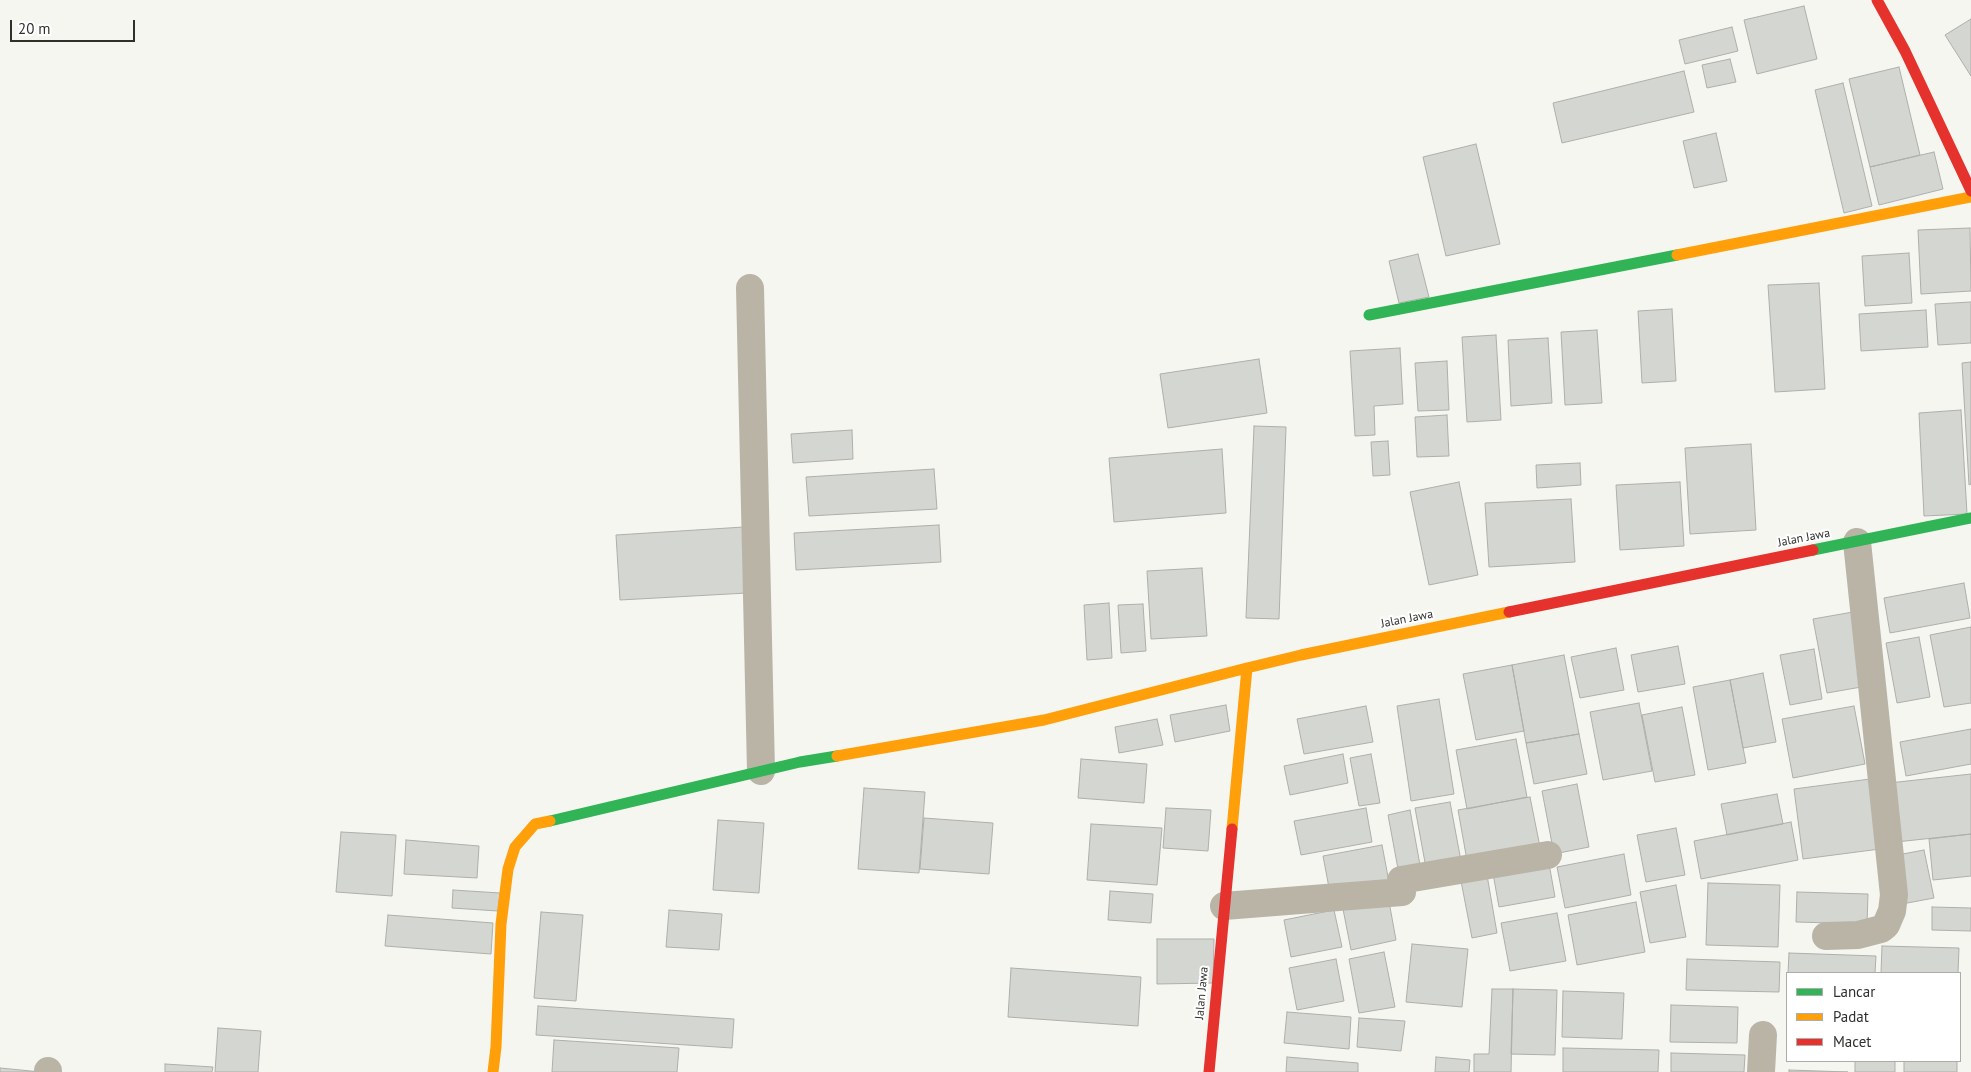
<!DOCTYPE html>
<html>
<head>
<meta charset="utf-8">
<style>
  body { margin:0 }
  #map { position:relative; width:1971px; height:1072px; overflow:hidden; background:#f5f6f0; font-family:"PT Sans",sans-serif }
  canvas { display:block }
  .legend { position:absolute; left:1786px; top:972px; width:175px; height:90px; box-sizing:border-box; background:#fff; border:1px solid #acacab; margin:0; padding:6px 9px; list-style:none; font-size:15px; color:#2f302c }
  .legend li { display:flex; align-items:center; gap:10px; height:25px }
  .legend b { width:25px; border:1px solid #acacab }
  .scale { position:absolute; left:10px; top:20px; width:125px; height:22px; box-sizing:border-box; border:2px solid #2f302c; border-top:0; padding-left:6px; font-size:15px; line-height:18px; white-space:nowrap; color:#2f302c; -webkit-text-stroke:4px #fff; paint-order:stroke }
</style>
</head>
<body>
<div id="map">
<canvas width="1971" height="1072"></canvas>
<ul class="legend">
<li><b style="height:6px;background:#30b455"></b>Lancar</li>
<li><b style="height:6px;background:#ff9f0a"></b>Padat</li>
<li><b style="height:6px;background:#e5322d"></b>Macet</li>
</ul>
<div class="scale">20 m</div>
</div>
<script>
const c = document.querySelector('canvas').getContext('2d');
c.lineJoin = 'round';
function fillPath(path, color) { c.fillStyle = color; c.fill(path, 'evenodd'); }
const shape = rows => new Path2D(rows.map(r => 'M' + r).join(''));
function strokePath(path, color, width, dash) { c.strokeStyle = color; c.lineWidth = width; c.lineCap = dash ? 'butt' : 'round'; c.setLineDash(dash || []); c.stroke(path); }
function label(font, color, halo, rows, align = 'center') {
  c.font = font + ' "PT Sans",sans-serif'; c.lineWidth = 4; c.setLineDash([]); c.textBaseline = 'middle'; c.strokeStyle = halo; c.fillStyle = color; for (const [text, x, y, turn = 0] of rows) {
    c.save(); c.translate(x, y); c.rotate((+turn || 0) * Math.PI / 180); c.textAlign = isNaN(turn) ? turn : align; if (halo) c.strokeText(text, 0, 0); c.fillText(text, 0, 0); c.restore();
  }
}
const building = shape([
  [1804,6,1817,59,1757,74,1744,20,1804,6],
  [1971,19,1971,76,1945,35,1971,19],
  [1732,27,1738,51,1685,64,1679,40,1732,27],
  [1730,59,1736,82,1707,88,1702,65,1730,59],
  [1899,67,1920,155,1870,167,1849,79,1899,67],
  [1684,71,1694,112,1562,143,1553,103,1684,71],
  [1843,83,1872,206,1844,213,1815,90,1843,83],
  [1716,133,1727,181,1694,188,1683,141,1716,133],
  [1476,144,1500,244,1446,256,1423,157,1476,144],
  [1934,152,1943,189,1879,205,1870,167,1934,152],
  [1970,228,1971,291,1921,294,1918,230,1970,228],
  [1909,253,1912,303,1865,306,1862,256,1909,253],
  [1418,254,1429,297,1399,303,1389,261,1418,254],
  [1819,283,1825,389,1775,392,1768,285,1819,283],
  [1971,302,1971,343,1938,345,1935,304,1971,302],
  [1672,309,1676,381,1642,383,1638,311,1672,309],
  [1926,310,1928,347,1861,351,1859,314,1926,310],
  [1597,330,1602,403,1565,405,1561,332,1597,330],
  [1496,335,1501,420,1467,422,1462,337,1496,335],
  [1548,338,1552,403,1511,406,1508,340,1548,338],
  [1400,348,1403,404,1374,406,1375,435,1355,436,1350,351,1400,348],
  [1259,359,1267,413,1168,428,1160,374,1259,359],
  [1447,361,1449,410,1418,411,1415,363,1447,361],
  [1971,362,1971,484,1969,485,1962,363,1971,362],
  [1961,410,1967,514,1924,516,1919,413,1961,410],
  [1447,415,1449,456,1417,457,1415,417,1447,415],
  [1254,426,1286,427,1279,619,1246,618,1254,426],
  [852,430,853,459,793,463,791,434,852,430],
  [1388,441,1390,475,1373,476,1371,442,1388,441],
  [1751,444,1756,530,1690,534,1685,448,1751,444],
  [1222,449,1226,513,1114,522,1109,458,1222,449],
  [1580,463,1581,485,1537,488,1536,465,1580,463],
  [934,469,937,509,809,516,806,477,934,469],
  [1459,482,1478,575,1429,585,1410,492,1459,482],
  [1680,482,1684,546,1620,550,1616,485,1680,482],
  [1571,499,1575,562,1489,567,1485,503,1571,499],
  [939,525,941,562,796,570,794,533,939,525],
  [744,527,747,593,620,600,616,535,744,527],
  [1202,568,1207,636,1151,639,1147,571,1202,568],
  [1964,583,1970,618,1890,633,1884,598,1964,583],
  [1109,603,1112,658,1087,660,1084,605,1109,603],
  [1143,604,1146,651,1121,653,1118,605,1143,604],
  [1853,612,1867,686,1827,693,1813,619,1853,612],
  [1971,627,1971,703,1944,707,1930,635,1971,627],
  [1919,637,1930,697,1897,703,1886,643,1919,637],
  [1678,646,1685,684,1638,692,1631,655,1678,646],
  [1616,648,1624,690,1580,698,1571,657,1616,648],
  [1814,649,1822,699,1790,705,1780,655,1814,649],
  [1564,655,1579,734,1526,743,1512,665,1564,655],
  [1512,665,1524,731,1476,740,1463,674,1512,665],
  [1763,673,1776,742,1743,748,1730,680,1763,673],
  [1730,680,1746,763,1708,770,1693,687,1730,680],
  [1439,699,1454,794,1411,801,1397,706,1439,699],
  [1639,703,1652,771,1603,780,1590,712,1639,703],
  [1226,705,1230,731,1175,742,1170,715,1226,705],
  [1366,706,1373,742,1304,754,1297,719,1366,706],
  [1854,706,1865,764,1793,778,1782,719,1854,706],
  [1682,707,1695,775,1655,782,1642,715,1682,707],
  [1157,719,1163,745,1119,753,1115,727,1157,719],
  [1971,729,1971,764,1906,776,1900,742,1971,729],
  [1579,734,1587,774,1534,784,1526,743,1579,734],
  [1516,739,1527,797,1467,809,1456,750,1516,739],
  [1343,754,1348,783,1290,795,1284,766,1343,754],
  [1371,754,1380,803,1359,806,1350,758,1371,754],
  [1081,759,1147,764,1144,803,1078,798,1081,759],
  [1971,774,1971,834,1896,842,1889,783,1971,774],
  [1870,779,1880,849,1803,859,1794,789,1870,779],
  [1577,784,1589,847,1554,854,1542,791,1577,784],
  [864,788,925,792,919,873,858,869,864,788],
  [1777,794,1783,824,1727,835,1721,804,1777,794],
  [1530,797,1541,852,1468,866,1458,810,1530,797],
  [1450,802,1461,861,1426,868,1415,808,1450,802],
  [1166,808,1211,810,1208,851,1163,848,1166,808],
  [1366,808,1372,842,1301,855,1294,821,1366,808],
  [1410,810,1420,865,1398,869,1388,815,1410,810],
  [924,818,993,823,989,874,920,869,924,818],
  [718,820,764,823,759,893,713,890,718,820],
  [1791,822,1798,860,1701,879,1694,841,1791,822],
  [1091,824,1162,828,1157,885,1087,880,1091,824],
  [1676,828,1685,875,1646,882,1637,835,1676,828],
  [341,832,396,835,392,896,336,892,341,832],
  [1971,834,1971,876,1933,880,1929,839,1971,834],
  [406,840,479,846,477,878,404,874,406,840],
  [1382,845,1389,882,1330,893,1323,856,1382,845],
  [1924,850,1934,898,1902,904,1892,856,1924,850],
  [1624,854,1631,895,1565,908,1557,867,1624,854],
  [1548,858,1555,897,1499,907,1492,868,1548,858],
  [1487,875,1497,933,1472,938,1461,881,1487,875],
  [1708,883,1780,885,1778,947,1706,945,1708,883],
  [1676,885,1686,937,1650,943,1640,892,1676,885],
  [453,890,500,893,498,911,452,908,453,890],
  [1110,891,1153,894,1151,923,1108,920,1110,891],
  [1797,892,1868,894,1867,924,1796,922,1797,892],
  [1388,896,1396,940,1351,950,1342,904,1388,896],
  [1636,902,1645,952,1577,965,1568,915,1636,902],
  [1932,907,1971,908,1971,931,1932,930,1932,907],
  [669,910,722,914,719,950,666,947,669,910],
  [1334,910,1342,947,1291,957,1284,920,1334,910],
  [541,912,583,915,576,1001,534,998,541,912],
  [1557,913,1566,961,1510,971,1501,923,1557,913],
  [388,915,493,923,491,954,385,946,388,915],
  [1157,939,1214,939,1213,983,1157,984,1157,939],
  [1412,944,1468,949,1462,1007,1406,1002,1412,944],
  [1882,946,1959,948,1958,973,1881,973,1882,946],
  [1384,952,1395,1007,1359,1013,1349,959,1384,952],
  [1789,953,1876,956,1875,973,1788,973,1789,953],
  [1336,959,1344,1001,1297,1010,1289,968,1336,959],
  [1687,959,1780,962,1779,992,1686,990,1687,959],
  [1011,968,1141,977,1138,1026,1008,1017,1011,968],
  [1492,989,1513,989,1511,1072,1474,1072,1474,1054,1489,1054,1492,989],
  [1513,989,1557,990,1555,1055,1511,1054,1513,989],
  [1563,991,1624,993,1622,1039,1562,1037,1563,991],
  [1671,1005,1738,1007,1737,1043,1670,1042,1671,1005],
  [538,1006,734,1019,732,1048,536,1035,538,1006],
  [1287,1012,1351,1017,1349,1049,1284,1043,1287,1012],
  [1359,1018,1405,1021,1401,1051,1357,1047,1359,1018],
  [218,1028,261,1031,258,1072,215,1072,218,1028],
  [554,1040,679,1048,677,1072,552,1072,554,1040],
  [1563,1048,1659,1050,1658,1072,1563,1072,1563,1048],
  [1671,1053,1745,1055,1744,1072,1671,1072,1671,1053],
  [1287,1057,1358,1063,1358,1072,1286,1072,1287,1057],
  [1436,1057,1470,1060,1469,1072,1435,1072,1436,1057],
  [1855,1061,1895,1061,1895,1072,1855,1072,1855,1061],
  [1904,1061,1957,1061,1957,1072,1904,1072,1904,1061],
  [165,1064,213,1067,212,1072,165,1072,165,1064],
  [0,1068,41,1072,0,1072,0,1068],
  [1789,1070,1848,1072,1789,1072,1789,1070]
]);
const street = shape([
  [750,288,761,771],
  [1224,906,1402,892,1401,880,1548,855],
  [1826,936,1858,935,1881,929,1886,925,1892,911,1894,895,1857,542],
  [48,1072,48,1071],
  [1761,1072,1763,1035]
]);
const fast = shape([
  [1369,315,1677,255],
  [1813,550,1971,518],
  [550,821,800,762,837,756]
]);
const slow = shape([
  [1677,255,1971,197],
  [837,756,1044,720,1247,668],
  [1232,829,1247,668,1301,655,1509,612],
  [493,1072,496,1047,501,924,508,869,515,847,535,824,550,821]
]);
const jam = shape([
  [1877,0,1905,51,1971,191],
  [1509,612,1813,550],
  [1209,1072,1232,829]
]);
const streetNames = [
  ["Jalan Jawa",1804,538,-11],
  ["Jalan Jawa",1407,619,-11],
  ["Jalan Jawa",1202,993,-85]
];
fillPath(building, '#d4d6d2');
strokePath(building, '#aeafab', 1);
strokePath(street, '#bab4a7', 28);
strokePath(fast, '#30b455', 11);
strokePath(slow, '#ff9f0a', 11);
strokePath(jam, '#e5322d', 11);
label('12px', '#2f302c', '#fff', streetNames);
</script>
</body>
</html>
